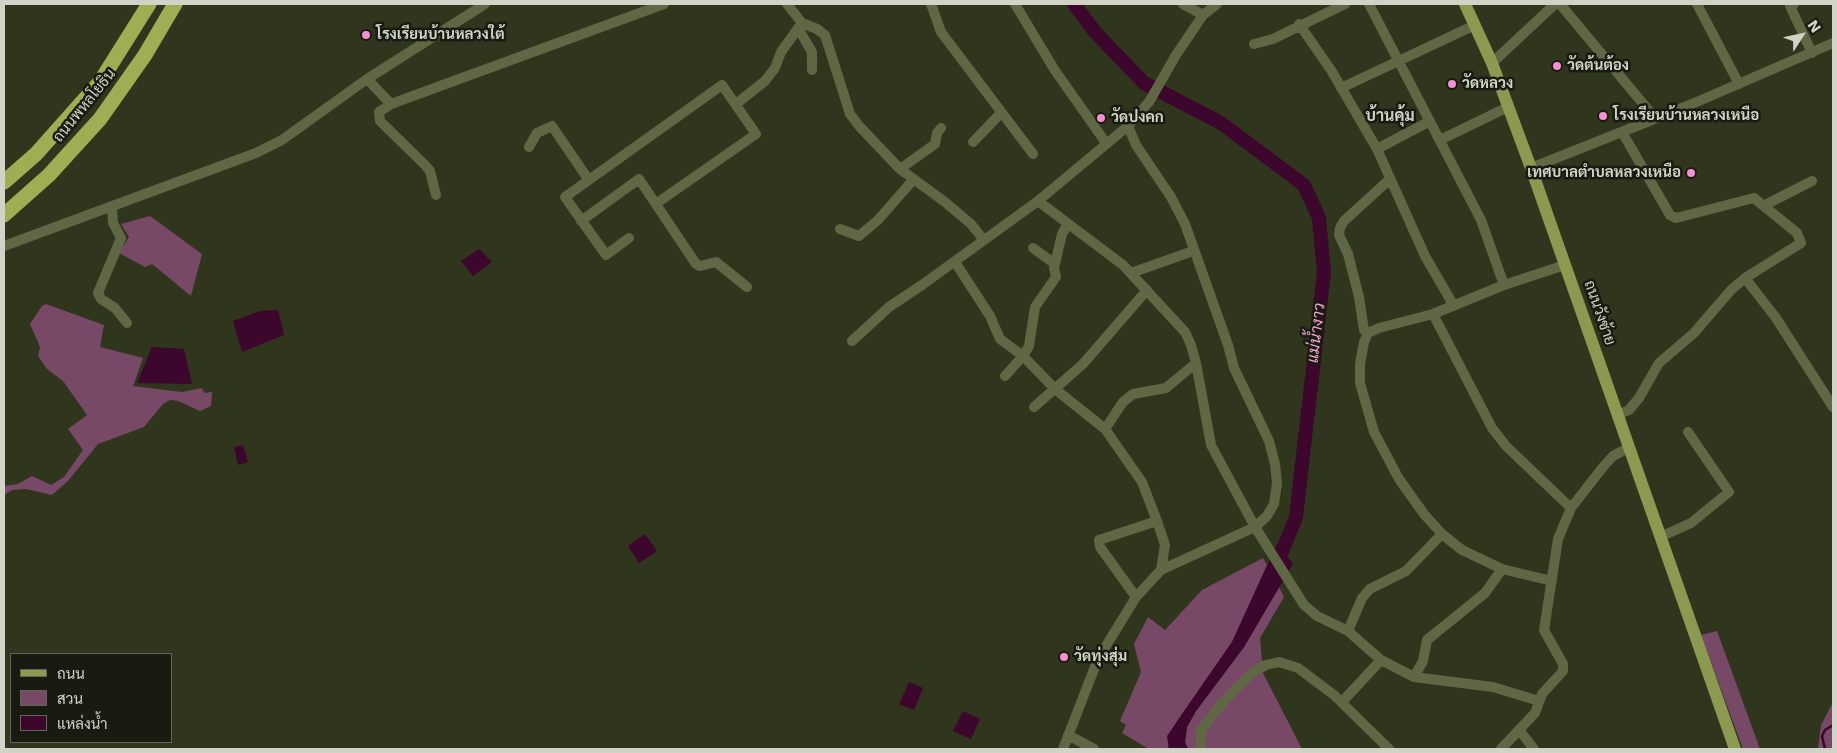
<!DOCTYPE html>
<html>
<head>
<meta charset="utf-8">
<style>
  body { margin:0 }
  #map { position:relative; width:1837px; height:753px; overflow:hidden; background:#30351e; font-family:"DejaVu Sans",Sarabun,sans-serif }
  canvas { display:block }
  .frame { position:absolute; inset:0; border:5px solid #d0d3c5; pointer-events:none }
  .legend { position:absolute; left:10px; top:653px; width:162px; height:90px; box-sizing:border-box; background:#191b11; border:1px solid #626559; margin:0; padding:6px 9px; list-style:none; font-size:15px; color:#d0d3c5 }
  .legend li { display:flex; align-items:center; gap:10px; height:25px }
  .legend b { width:25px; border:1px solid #626559 }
  .north { position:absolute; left:1777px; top:10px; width:50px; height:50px; -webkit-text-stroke:4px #191b11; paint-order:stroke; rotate:55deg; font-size:14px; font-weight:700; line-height:20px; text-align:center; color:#d0d3c5 }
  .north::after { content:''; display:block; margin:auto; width:18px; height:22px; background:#d0d3c5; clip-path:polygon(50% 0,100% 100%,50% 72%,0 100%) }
</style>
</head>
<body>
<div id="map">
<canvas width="1837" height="753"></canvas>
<div class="frame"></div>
<ul class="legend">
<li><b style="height:6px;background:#8b9a50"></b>ถนน</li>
<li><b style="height:14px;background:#784967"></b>สวน</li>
<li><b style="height:14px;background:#3c062d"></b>แหล่งน้ำ</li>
</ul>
<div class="north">N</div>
</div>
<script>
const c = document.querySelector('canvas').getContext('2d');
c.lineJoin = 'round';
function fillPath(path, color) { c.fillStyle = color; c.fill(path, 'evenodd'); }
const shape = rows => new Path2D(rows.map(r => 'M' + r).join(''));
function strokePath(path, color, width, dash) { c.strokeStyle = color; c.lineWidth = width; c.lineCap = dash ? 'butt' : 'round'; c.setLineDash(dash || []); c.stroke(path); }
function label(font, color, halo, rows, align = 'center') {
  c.font = font + ' "DejaVu Sans",Sarabun,sans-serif'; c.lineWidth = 5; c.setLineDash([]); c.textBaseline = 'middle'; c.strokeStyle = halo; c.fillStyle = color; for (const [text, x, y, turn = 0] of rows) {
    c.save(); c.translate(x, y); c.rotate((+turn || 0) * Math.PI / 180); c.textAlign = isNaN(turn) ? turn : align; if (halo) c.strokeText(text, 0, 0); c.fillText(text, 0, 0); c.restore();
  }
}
const green = shape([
  [150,216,202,254,191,296,152,264,145,267,119,253,129,237,121,224],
  [46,304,104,325,100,347,143,358,133,386,182,392,202,388,204,393,212,392,211,406,200,411,178,401,170,400,163,404,144,427,98,444,68,481,52,495,26,489,12,490,4,495,4,486,18,484,32,476,51,485,64,477,83,450,68,429,87,415,63,381,47,369,38,356,40,347,30,324,42,306],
  [1263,558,1267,565,1232,642,1177,721,1168,746,1169,749,1149,749,1122,733,1126,725,1120,721,1141,672,1134,644,1148,617,1165,630,1202,590],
  [1279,587,1284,597,1260,638,1263,673,1302,749,1188,749,1185,742,1187,727,1196,711,1244,647],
  [1717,631,1760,749,1743,749,1701,635],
  [1833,702,1833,749,1818,749,1821,725]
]);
const water = shape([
  [479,249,492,262,473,276,461,261],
  [278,310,284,335,242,352,233,321,260,311],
  [152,347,184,349,192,384,137,383],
  [243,445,248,462,238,465,234,447],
  [645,534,657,551,639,563,628,546],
  [1277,544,1293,564,1244,647,1196,711,1187,727,1185,742,1188,749,1169,749,1167,736,1232,642],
  [909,682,923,688,914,710,899,704],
  [963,711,980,719,971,739,953,731]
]);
const stream = shape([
  [1825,749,1822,736,1825,730,1833,725]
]);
const river = shape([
  [1074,4,1095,32,1144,83,1221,123,1304,185,1319,218,1324,272,1296,517,1276,567]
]);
const minor = shape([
  [787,4,802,23,817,29,825,35,850,114,860,127,900,169,945,202,971,224,983,239],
  [931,4,941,32,1033,154],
  [1015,4,1054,69,1106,143],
  [1183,4,1203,15],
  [1369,4,1481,220,1504,285],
  [1560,4,1655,118],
  [1697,4,1739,84],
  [1794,4,1790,6,1812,53],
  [1299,24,1331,70,1377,149,1425,256,1454,306],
  [798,28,812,52,812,70],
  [1254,44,1273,39,1345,4],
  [1492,63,1555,4],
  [367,79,391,104,664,4],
  [1341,88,1475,25],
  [391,104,379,112,380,121,425,165,430,171,436,195],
  [736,104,765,81,775,68,781,52,802,23],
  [1440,140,1508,107],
  [973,142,1001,113],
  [529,147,537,133,552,126,588,179],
  [1377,149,1430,121],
  [1531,168,1692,104,1833,43],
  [900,169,935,144,937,133,941,128],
  [1038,201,1123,265,1185,332,1191,345,1196,363,1211,445,1255,527,1304,605,1317,616,1348,631,1381,660,1414,677,1493,687,1539,701],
  [1765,205,1812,181],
  [112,207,113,223,121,238,98,293,101,299,115,308,127,323],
  [581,221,639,179,696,264,700,266,716,262,747,287],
  [840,229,859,236,878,220,913,180],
  [629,238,606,255,565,197,722,85,756,134,657,203],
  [4,246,256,153,282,140,367,79,485,4],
  [1033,248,1055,264],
  [955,262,990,316,1000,339,1023,356,1055,389,1105,429,1142,482,1157,521,1099,540,1100,547,1136,597],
  [1131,273,1193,251],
  [1745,278,1776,318,1833,407],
  [1433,314,1492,428,1506,446,1571,508],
  [1368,333,1364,330,1359,297,1348,254,1339,235,1340,228,1344,221,1390,179],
  [852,341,889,307,922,285,1038,201,1128,126,1149,102,1176,55,1203,15,1217,4],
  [1005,376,1023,356,1029,346,1035,307,1056,277,1054,268,1062,234,1067,225],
  [1034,407,1083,364,1147,290],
  [1617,415,1629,410,1639,398,1659,363,1694,333,1731,290,1745,278,1801,243,1797,233,1754,198,1676,218,1670,215,1622,132],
  [1105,429,1123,402,1133,394,1166,388,1196,363],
  [1157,521,1165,545,1161,570],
  [1660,537,1691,523,1729,492,1688,432],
  [1552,581,1502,569,1462,550,1442,534,1424,514,1399,479,1374,432,1360,383,1360,364,1364,342,1368,333,1379,328,1433,314,1504,285,1565,265],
  [1348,631,1362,598,1370,589,1406,571,1442,534],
  [1414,677,1423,661,1427,640,1485,593,1502,569],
  [1342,702,1381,660],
  [1520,731,1534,749],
  [1068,735,1094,749],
  [1063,749,1098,659,1136,597,1161,570,1255,527,1267,516,1274,504,1277,483,1275,464,1269,441,1234,368,1228,345,1185,224,1171,197,1136,145,1128,126],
  [1201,749,1201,730,1223,702,1253,672,1266,665,1279,662,1298,668,1334,695,1389,749],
  [1501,749,1535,713,1542,694,1563,671,1563,664,1544,630,1558,539,1571,508,1603,467,1613,456,1628,448]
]);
const major = shape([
  [1465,4,1492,63,1531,168,1735,749]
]);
const highway = shape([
  [4,182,36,154,100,82,149,4],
  [4,215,49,175,100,119,145,55,175,4]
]);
const markers = [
  [366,35,5,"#f590d1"],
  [1557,66,5,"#f590d1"],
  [1452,84,5,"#f590d1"],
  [1603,116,5,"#f590d1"],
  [1101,118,5,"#f590d1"],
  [1691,173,5,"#f590d1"],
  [1064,657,5,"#f590d1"]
];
const poiNames = [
  ["โรงเรียนบ้านหลวงใต้",376,35],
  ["วัดต้นต้อง",1567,66],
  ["วัดหลวง",1462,84],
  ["โรงเรียนบ้านหลวงเหนือ",1613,116],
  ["วัดปงคก",1111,118],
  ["เทศบาลตำบลหลวงเหนือ",1681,173,"right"],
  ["วัดทุ่งสุ่ม",1074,657]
];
const streetNames = [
  ["ถนนพหลโยธิน",85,106,-51],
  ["ถนนวังซ้าย",1599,313,71]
];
const neighbourhoodNames = [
  ["บ้านคุ้ม",1390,117]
];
const waterNames = [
  ["แม่น้ำงาว",1317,333,-83]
];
fillPath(green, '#784967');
fillPath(water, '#3c062d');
strokePath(stream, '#3c062d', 2.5);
strokePath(river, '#3c062d', 14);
strokePath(minor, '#5f6744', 10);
strokePath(major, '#8b9a50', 12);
strokePath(highway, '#9dae53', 15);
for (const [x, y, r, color] of markers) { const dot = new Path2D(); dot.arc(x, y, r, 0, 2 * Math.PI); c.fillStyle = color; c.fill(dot); strokePath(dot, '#191b11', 2); }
label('bold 15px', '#d0d3c5', '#191b11', poiNames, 'left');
label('15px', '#d0d3c5', '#191b11', streetNames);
label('bold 16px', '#d0d3c5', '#191b11', neighbourhoodNames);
label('italic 16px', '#f7a3d8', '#191b11', waterNames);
</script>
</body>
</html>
